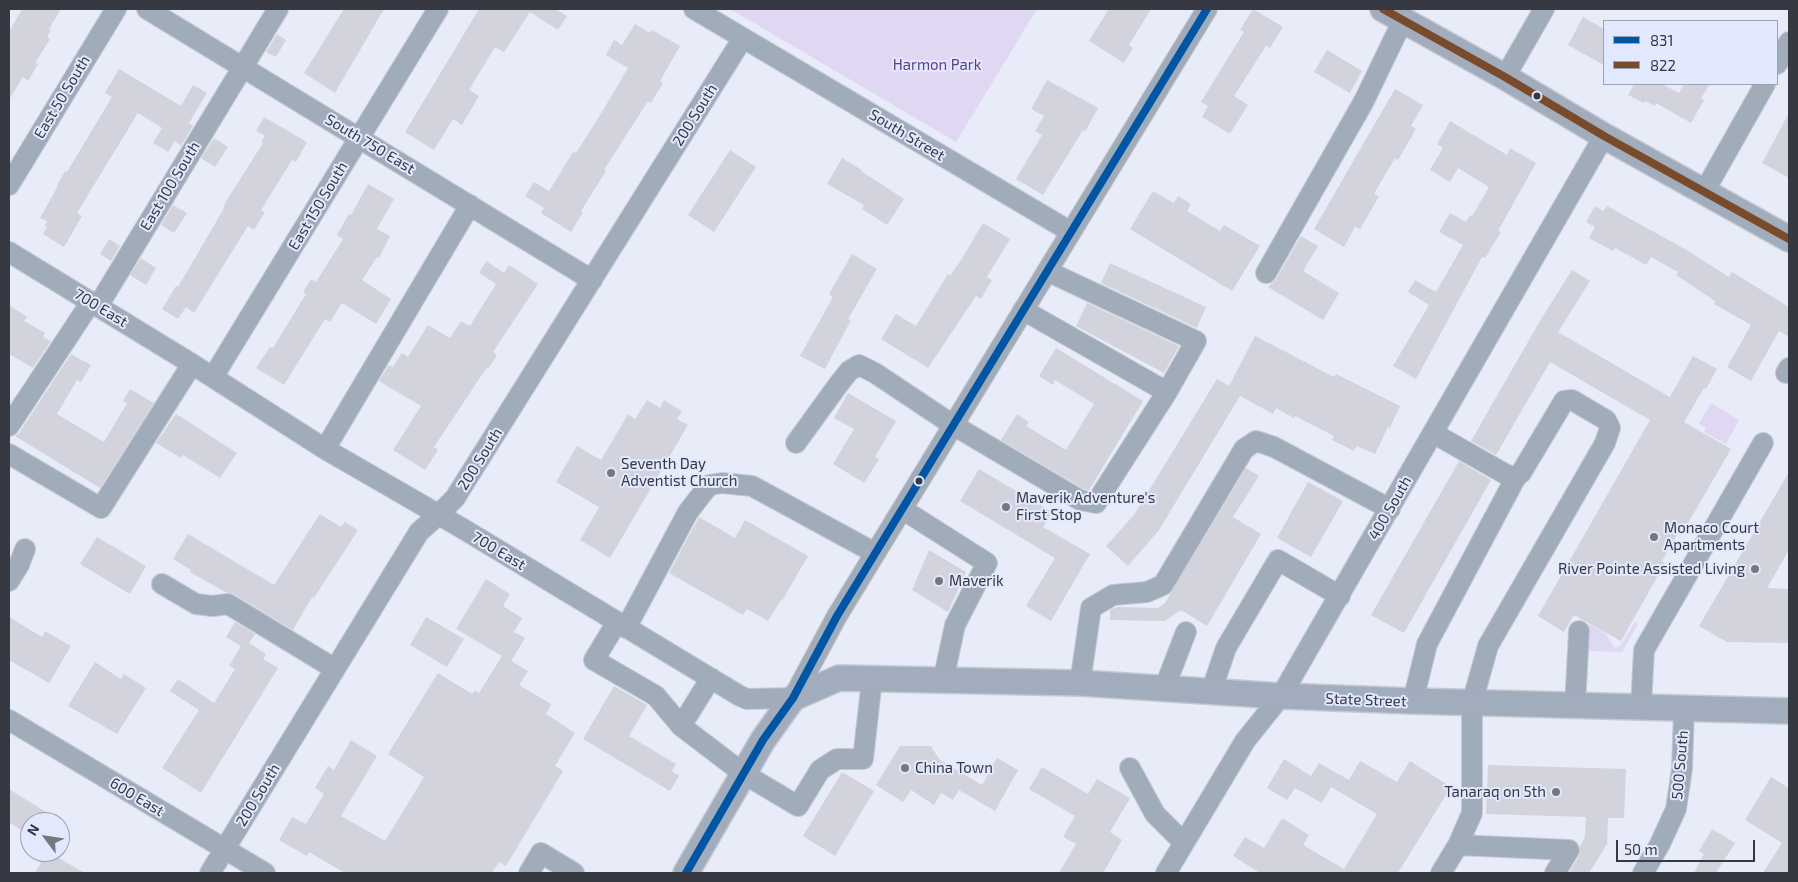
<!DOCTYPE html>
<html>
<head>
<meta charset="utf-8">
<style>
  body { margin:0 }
  #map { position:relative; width:1798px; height:882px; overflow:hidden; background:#e8ecf8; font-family:"Exo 2",sans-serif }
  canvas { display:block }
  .frame { position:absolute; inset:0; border:10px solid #363941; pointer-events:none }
  .legend { position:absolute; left:1603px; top:20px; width:175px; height:65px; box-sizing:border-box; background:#e2e9fe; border:1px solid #9da3b2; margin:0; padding:6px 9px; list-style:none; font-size:15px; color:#363941 }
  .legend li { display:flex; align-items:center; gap:10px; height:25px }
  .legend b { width:25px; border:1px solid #9da3b2 }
  .north { position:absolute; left:20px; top:812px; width:50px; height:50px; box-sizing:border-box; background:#e2e9fe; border:1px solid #9da3b2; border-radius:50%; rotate:301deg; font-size:14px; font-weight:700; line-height:20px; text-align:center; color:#363941 }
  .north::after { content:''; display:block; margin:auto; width:18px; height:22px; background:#747881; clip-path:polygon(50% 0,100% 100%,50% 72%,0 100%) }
  .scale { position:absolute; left:1616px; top:840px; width:139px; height:22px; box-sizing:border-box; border:2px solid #363941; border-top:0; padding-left:6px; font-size:15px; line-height:18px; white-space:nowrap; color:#363941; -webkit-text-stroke:4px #e2e9fe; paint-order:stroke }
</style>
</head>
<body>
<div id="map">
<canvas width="1798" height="882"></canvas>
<div class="frame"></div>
<ul class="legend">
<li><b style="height:6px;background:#0055a4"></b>831</li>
<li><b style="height:6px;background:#7a4b2a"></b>822</li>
</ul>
<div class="north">N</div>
<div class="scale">50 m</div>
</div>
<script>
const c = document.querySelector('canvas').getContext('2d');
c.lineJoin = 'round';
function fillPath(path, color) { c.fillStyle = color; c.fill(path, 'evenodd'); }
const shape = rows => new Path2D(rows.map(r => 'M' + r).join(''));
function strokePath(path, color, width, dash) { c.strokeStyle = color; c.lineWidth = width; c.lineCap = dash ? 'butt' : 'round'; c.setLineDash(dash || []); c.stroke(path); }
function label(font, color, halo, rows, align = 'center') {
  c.font = font + ' "Exo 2",sans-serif'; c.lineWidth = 4; c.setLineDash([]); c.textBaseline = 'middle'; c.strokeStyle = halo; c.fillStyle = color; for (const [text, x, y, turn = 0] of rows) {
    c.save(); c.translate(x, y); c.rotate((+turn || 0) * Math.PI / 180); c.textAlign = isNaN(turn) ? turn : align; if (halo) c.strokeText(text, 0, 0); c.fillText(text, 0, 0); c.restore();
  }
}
const green = shape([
  [730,9,1037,9,956,142],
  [1711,403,1739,420,1726,444,1704,432,1706,428,1699,424],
  [1635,622,1638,624,1622,652,1584,651,1586,628,1589,624,1605,633,1615,648,1621,645]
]);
const building = shape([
  [22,9,61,9,49,29,51,30,47,37,50,39,35,63,38,64,28,81,23,77,9,100,9,32],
  [344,9,384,9,335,93,304,73],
  [479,9,555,9,567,16,558,30,530,12,504,52,495,47,469,90,479,96,462,125,453,119,434,150,405,132],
  [1109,9,1151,9,1129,45,1133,48,1124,63,1089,41],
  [1253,9,1283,27,1270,48,1266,46,1234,96,1248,105,1230,134,1202,117,1208,106,1201,102,1244,32,1240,30],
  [1583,17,1604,29,1604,65,1568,45],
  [635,24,650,33,652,30,680,46,660,81,663,83,651,103,648,101,604,170,606,171,581,211,583,212,571,232,541,213,544,208,525,196,534,182,549,191,573,152,576,153,602,112,628,68,606,55,614,40,622,45],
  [277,34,286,40,276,57,266,52],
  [1327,50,1362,71,1350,93,1314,72],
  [119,69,181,106,193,85,207,93,189,123,193,126,181,146,175,141,168,152,153,143,162,128,138,113,77,213,82,216,64,247,43,234,47,227,45,225,47,221,40,218,58,186,57,185,65,171,67,172,112,97,105,93],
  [1047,80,1098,108,1085,132,1083,130,1043,195,1016,179,1042,135,1035,131,1044,116,1031,109],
  [1634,84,1662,84,1679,93,1684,84,1710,84,1701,98,1704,100,1691,123,1656,103,1655,106,1645,101,1644,103,1628,95],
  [1395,89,1423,105,1411,126,1416,129,1398,160,1395,158,1374,194,1379,196,1360,229,1355,227,1344,247,1314,229],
  [1789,113,1789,178,1762,163],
  [264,117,307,142,296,162,292,160,261,210,265,212,254,230,248,226,194,313,186,307,178,319,162,309,176,286,178,287,223,210,225,203,263,143,261,142,265,136,256,131],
  [1450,121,1507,155,1510,148,1536,163,1498,231,1501,232,1485,258,1482,257,1416,379,1393,366,1429,305,1408,292,1415,280,1436,292,1463,245,1439,232,1450,213,1466,222,1470,215,1472,216,1489,187,1458,168,1450,182,1430,170,1443,148,1437,144],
  [214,138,228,147,215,167,201,158],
  [730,150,756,167,714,232,688,215],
  [842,158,862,170,861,171,904,199,887,225,862,209,864,205,827,184],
  [368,184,394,199,377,229,390,236,379,258,377,257,362,280,391,299,376,324,342,303,330,322,325,319,284,385,256,368,270,347,273,348,306,294,303,292,311,279,316,282,343,239,337,235,349,214,351,215],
  [1153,191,1174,203,1178,196,1191,204,1187,211,1220,231,1224,225,1260,246,1232,291,1130,229],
  [173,205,187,213,174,233,161,225],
  [1595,206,1603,211,1607,206,1690,252,1729,277,1732,272,1789,307,1789,337,1779,331,1751,381,1727,367,1751,325,1714,304,1715,301,1676,275,1678,272,1651,257,1646,265,1615,248,1613,251,1589,238,1595,227,1586,222],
  [983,223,1010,239,987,277,992,280,981,299,976,296,928,368,881,339,896,314,916,326,948,274,950,276,961,260],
  [1301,236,1318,246,1303,271,1339,293,1323,320,1268,287,1276,279],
  [109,239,120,246,111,261,100,254],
  [852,254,877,269,848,319,851,320,825,369,800,356,833,297,829,294],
  [141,258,156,268,146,285,130,275],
  [486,261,504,273,509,265,538,284,493,352,497,355,489,368,487,367,434,447,438,450,425,470,393,450,421,406,379,381,389,365,393,367,402,353,408,357,428,325,450,338,461,321,470,326,496,284,479,273],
  [1110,263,1206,307,1197,328,1101,283],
  [1572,270,1590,281,1558,332,1670,397,1693,356,1717,369,1706,389,1704,388,1684,422,1731,449,1687,525,1684,523,1662,561,1665,563,1621,641,1574,615,1564,632,1538,616,1650,420,1550,362,1496,455,1471,441,1540,321],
  [1087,303,1179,346,1164,373,1076,326],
  [9,305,27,317,24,321,45,333,43,337,51,341,33,368,9,354],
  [1255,336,1334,377,1336,374,1400,406,1390,428,1388,427,1375,454,1357,446,1354,451,1332,440,1334,436,1295,416,1294,418,1276,408,1273,414,1240,396,1159,530,1128,566,1106,546,1134,515,1217,379,1229,386],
  [1056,348,1143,401,1089,490,1084,489,1001,440,1017,414,1029,422,1026,426,1066,450,1094,404,1055,380,1053,385,1039,376],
  [71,354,91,365,81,382,77,380,57,414,104,442,127,403,123,401,130,389,154,403,100,488,15,436,19,433],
  [848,393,896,421,875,457,879,459,864,483,833,464,854,429,834,418],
  [647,400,660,408,664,400,682,411,677,419,688,425,610,558,580,540,599,507,556,482,577,446,601,460,628,414,635,419],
  [176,414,237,453,220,478,183,455,181,458,156,443],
  [1459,461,1491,480,1404,633,1371,615],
  [1246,468,1259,476,1233,517,1261,534,1207,626,1181,610,1165,621,1110,620,1110,610,1117,607,1158,608,1165,603],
  [979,469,1052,512,1043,527,1090,554,1051,621,1026,606,1055,558,960,501],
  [1789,472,1789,550,1767,588,1789,589,1789,643,1727,642,1699,626],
  [1308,482,1343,501,1311,557,1277,538],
  [320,514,341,527,345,522,358,530,314,598,312,597,293,630,234,594,225,592,190,572,191,570,173,559,188,534,274,585],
  [699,517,735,538,745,520,808,556,782,601,781,600,768,621,747,609,743,615,669,573],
  [97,537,146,566,130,594,80,564],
  [929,550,966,572,948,612,912,590],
  [486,579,510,594,503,606,522,618,514,632,525,638,511,661,528,671,519,685,551,704,546,714,575,733,555,766,563,771,506,866,499,862,492,873,345,873,309,852,307,856,279,840,292,817,306,824,324,794,315,788,328,766,334,770,351,740,377,756,341,816,385,841,424,777,388,754,438,673,472,694,475,690,479,693,502,656,456,629],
  [9,617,42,637,45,631,71,646,49,683,9,660],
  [426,617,464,639,447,667,410,645],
  [235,622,255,634,249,643,266,654,263,659,278,668,201,793,162,768,199,710,170,691,178,679,214,703,235,669,229,666,241,646,226,637],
  [95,662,121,679,124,674,146,688,117,734,68,706],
  [614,686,647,705,629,736,676,764,672,771,679,776,670,791,583,739],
  [900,746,931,746,939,759,982,785,997,758,1018,770,995,811,959,790,953,800,941,793,934,805,911,790,903,802,876,785],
  [1284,759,1311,776,1319,763,1349,780,1360,761,1397,782,1410,761,1451,787,1398,873,1260,873,1233,856,1245,837,1264,848,1282,818,1309,835,1303,845,1344,869,1377,814,1331,787,1322,803,1295,788,1287,800,1267,788],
  [1488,765,1626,769,1624,818,1608,818,1607,844,1589,873,1569,873,1579,856,1580,846,1585,837,1586,817,1486,814],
  [1042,767,1088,794,1097,779,1130,798,1110,832,1122,840,1103,873,1059,873,1076,844,1063,837,1075,816,1029,789],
  [842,772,874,791,835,856,803,836],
  [1771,777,1789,788,1789,873,1763,873,1782,843,1745,820],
  [9,789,62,822,30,822,30,836,9,822],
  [1712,829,1735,843,1716,873,1694,873,1704,854,1699,851],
  [47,852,48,852,85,873,35,873]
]);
const minor = shape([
  [147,9,592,280],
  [694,9,1071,232],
  [1777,64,1789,42],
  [1505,77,1544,9],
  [9,185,116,9],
  [1704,192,1765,84],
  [9,252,192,364,325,449,460,527,740,696,747,699,793,698,837,616,1207,9],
  [1266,273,1364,101,1403,20],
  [98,306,278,9],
  [1023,310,1167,392],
  [1786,373,1789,368],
  [213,377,438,9],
  [9,426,91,302],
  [1433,433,1507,475,1516,477,1521,473,1564,401,1572,400,1606,420,1610,428,1605,443,1488,646,1472,703,1472,813,1458,845,1441,873],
  [796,443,838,385,849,371,859,365,875,373,953,425,1080,500,1096,503,1167,392,1196,341,1047,271],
  [325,449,470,205],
  [9,454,101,508,192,364],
  [902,509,987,563,955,625,943,681],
  [9,581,19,565,25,549],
  [162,584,196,604,213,606,228,604,335,669],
  [617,622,594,660,656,696,681,726,744,774,798,806,820,770,837,759,863,759,872,679],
  [626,628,688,512,709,485,722,483,752,486,875,553],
  [1080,683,1091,608,1113,595,1147,592,1163,585,1244,449,1256,441,1274,447,1390,509],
  [1164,689,1186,632],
  [1211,692,1226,648,1278,560,1340,596],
  [1413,701,1427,644,1516,477],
  [1575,706,1579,631],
  [1641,707,1644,650,1763,443],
  [9,720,265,873],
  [681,726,711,678],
  [1130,768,1155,814,1184,843],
  [1458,845,1569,850,1555,873],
  [210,873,419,532,438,515,455,498,743,38],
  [529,873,541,853,574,873],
  [1166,873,1245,741,1281,696,1604,136],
  [1643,873,1660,844,1676,809,1682,769,1684,709]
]);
const major = shape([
  [1383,9,1505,77,1604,136,1789,239],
  [686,873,763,740,793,698,839,678,1080,683,1281,696,1413,701,1789,711]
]);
const bus1 = shape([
  [686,873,763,740,793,698,837,616,1207,9]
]);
const bus2 = shape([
  [1383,9,1505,77,1604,136,1789,239]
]);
const markers = [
  [1537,96,4.5,"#363941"],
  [611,473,5,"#747881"],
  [919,481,4.5,"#363941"],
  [1006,507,5,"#747881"],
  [1654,537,5,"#747881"],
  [1755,569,5,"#747881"],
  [939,581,5,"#747881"],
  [905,768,5,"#747881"],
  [1556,792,5,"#747881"]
];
const parkNames = [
  ["Harmon Park",937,65]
];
const streetNames = [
  ["East 50 South",62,97,-59],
  ["200 South",695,115,-58],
  ["South Street",907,135,31],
  ["South 750 East",370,144,31],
  ["East 100 South",170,186,-59],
  ["East 150 South",318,206,-59],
  ["700 East",101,308,31],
  ["200 South",480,459,-58],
  ["400 South",1390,508,-60],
  ["700 East",499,551,31],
  ["State Street",1366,700,2],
  ["500 South",1680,765,-85],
  ["200 South",258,795,-59],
  ["600 East",137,797,31]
];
const poiNames = [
  ["Seventh Day",621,464],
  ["Adventist Church",621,481],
  ["Maverik Adventure's",1016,498],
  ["First Stop",1016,515],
  ["Monaco Court",1664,528],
  ["Apartments",1664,545],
  ["River Pointe Assisted Living",1745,569,"right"],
  ["Maverik",949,581],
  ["China Town",915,768],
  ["Tanaraq on 5th",1546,792,"right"]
];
fillPath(green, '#e0d7f3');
fillPath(building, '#d2d3dc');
strokePath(minor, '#c6c9d2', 22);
strokePath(major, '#c6c9d2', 28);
strokePath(minor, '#a1acba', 20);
strokePath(major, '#a1adbc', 25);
strokePath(bus1, '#0055a4', 8);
strokePath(bus2, '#7a4b2a', 8);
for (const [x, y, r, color] of markers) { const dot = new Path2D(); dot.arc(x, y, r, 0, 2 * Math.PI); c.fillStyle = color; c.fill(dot); strokePath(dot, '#e2e9fe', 2); }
label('15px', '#633c83', '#e2e9fe', parkNames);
label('15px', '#363941', '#e2e9fe', streetNames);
label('15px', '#363941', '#e2e9fe', poiNames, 'left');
</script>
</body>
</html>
